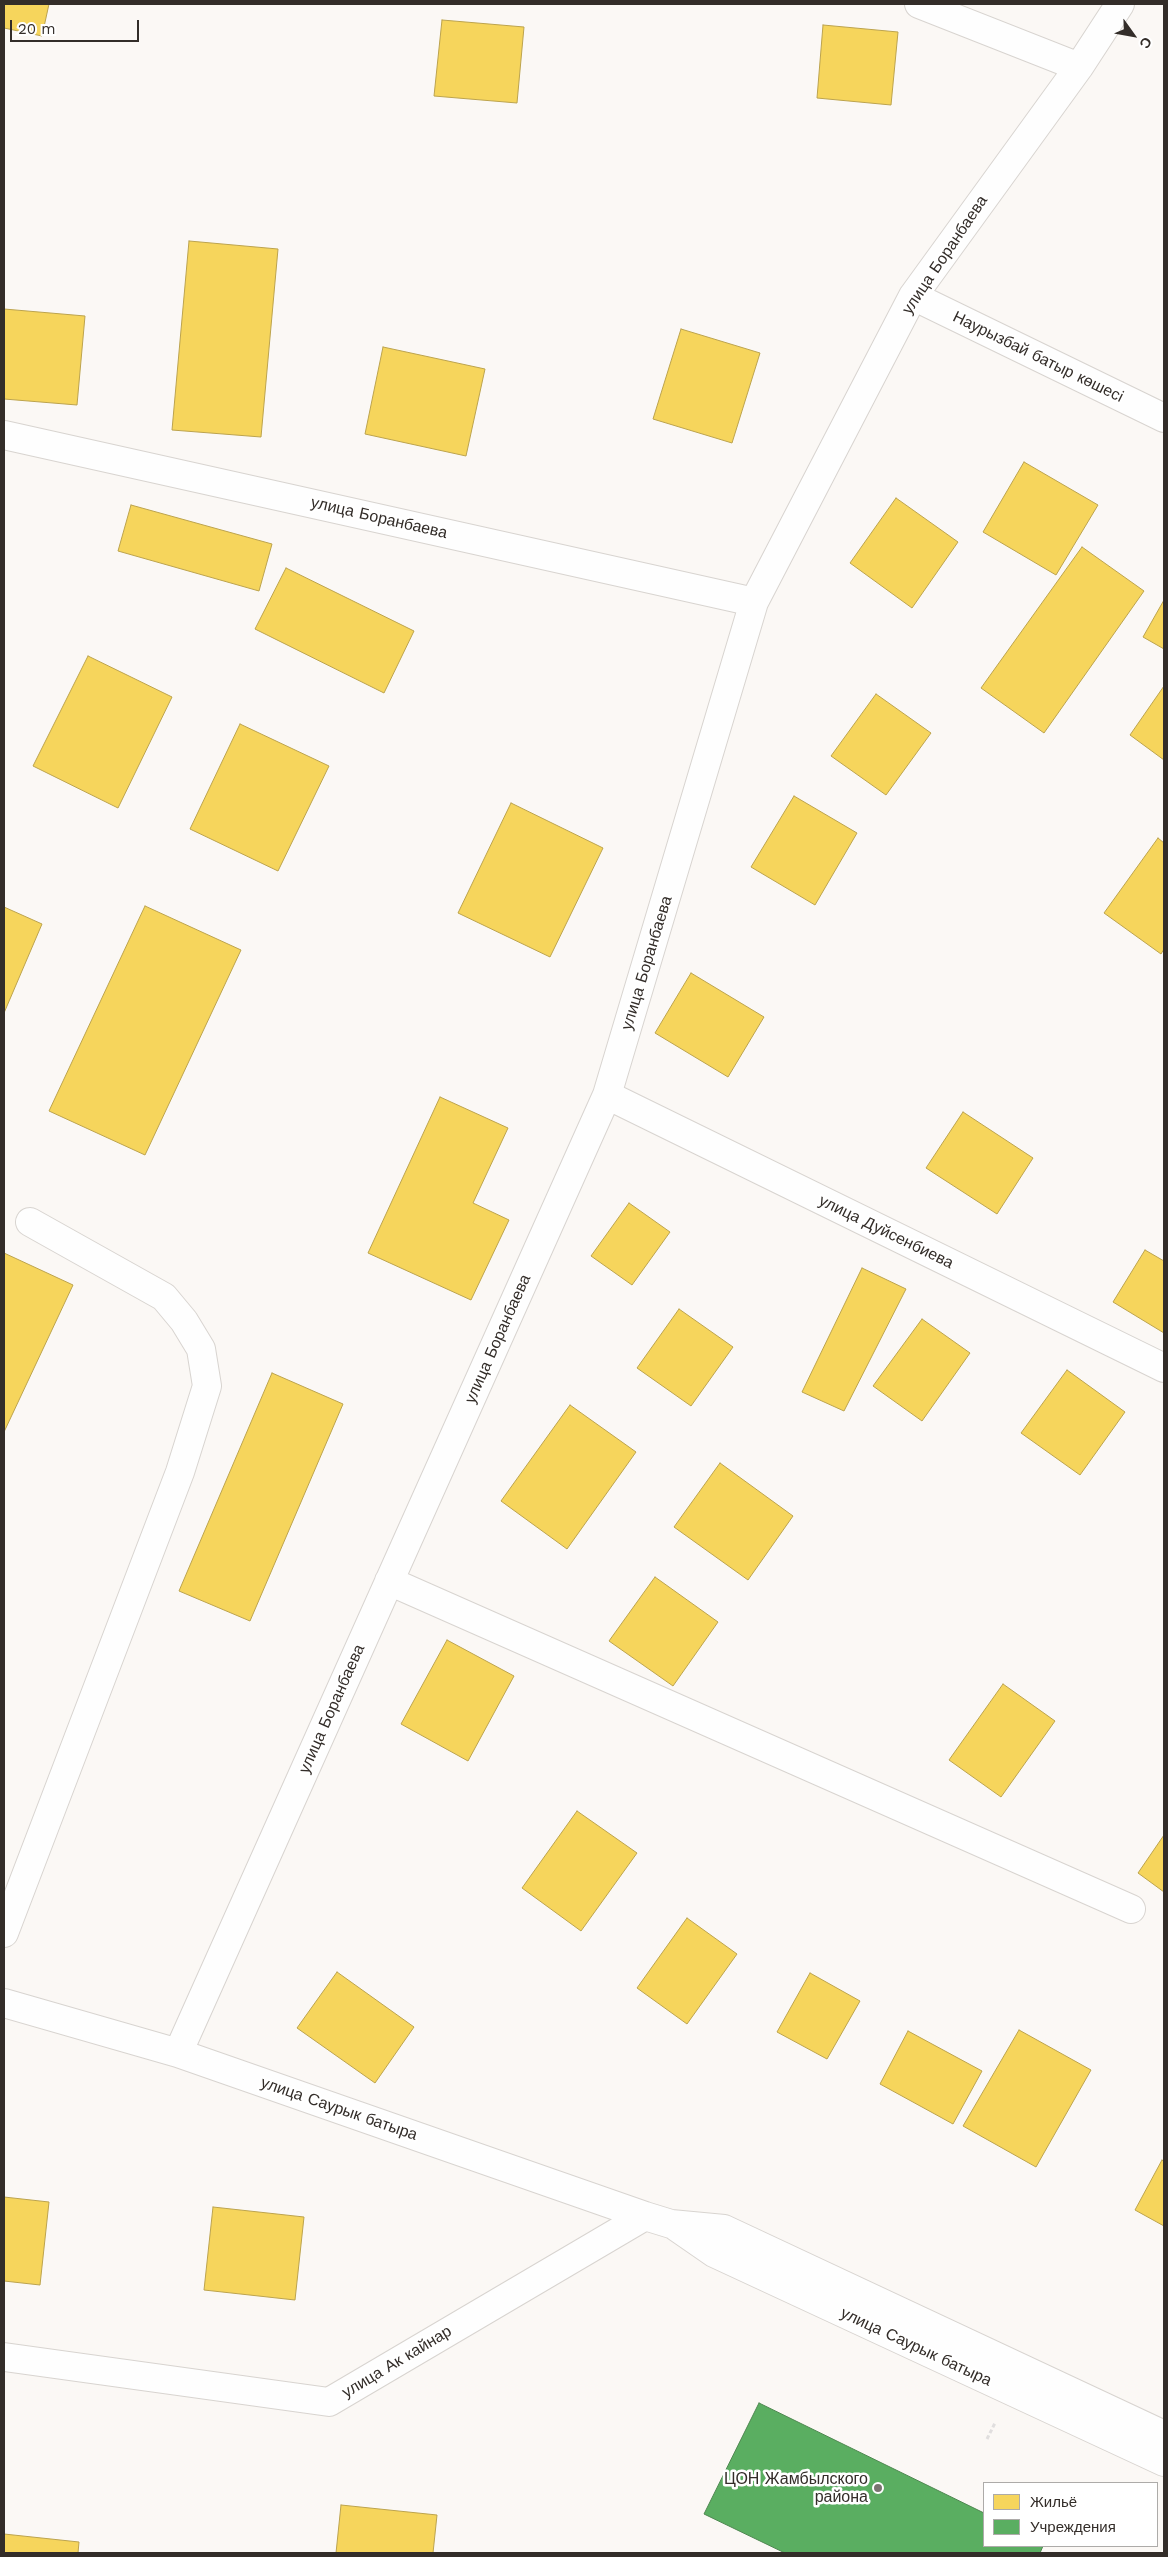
<!DOCTYPE html>
<html>
<head>
<meta charset="utf-8">
<style>
  body { margin:0 }
  #map { position:relative; width:1168px; height:2557px; overflow:hidden; background:#fbf8f5; font-family:"Work Sans",sans-serif }
  canvas { display:block }
  .frame { position:absolute; inset:0; border:5px solid #332d29; pointer-events:none }
  .legend { position:absolute; left:983px; top:2482px; width:175px; height:65px; box-sizing:border-box; background:#fff; border:1px solid #adaba9; margin:0; padding:6px 9px; list-style:none; font-size:15px; color:#332d29 }
  .legend li { display:flex; align-items:center; gap:10px; height:25px }
  .legend b { width:25px; border:1px solid #adaba9 }
  .north { position:absolute; left:1108px; top:10px; width:50px; height:50px; -webkit-text-stroke:4px #fff; paint-order:stroke; rotate:122deg; font-size:14px; font-weight:700; line-height:20px; text-align:center; color:#332d29 }
  .north::after { content:''; display:block; margin:auto; width:18px; height:22px; background:#332d29; clip-path:polygon(50% 0,100% 100%,50% 72%,0 100%) }
  .scale { position:absolute; left:10px; top:20px; width:129px; height:22px; box-sizing:border-box; border:2px solid #332d29; border-top:0; padding-left:6px; font-size:15px; line-height:18px; white-space:nowrap; color:#332d29; -webkit-text-stroke:4px #fff; paint-order:stroke }
</style>
</head>
<body>
<div id="map">
<canvas width="1168" height="2557"></canvas>
<div class="frame"></div>
<ul class="legend">
<li><b style="height:14px;background:#f6d55c"></b>Жильё</li>
<li><b style="height:14px;background:#5aae61"></b>Учреждения</li>
</ul>
<div class="north">С</div>
<div class="scale">20 m</div>
</div>
<script>
const c = document.querySelector('canvas').getContext('2d');
c.lineJoin = 'round';
function fillPath(path, color) { c.fillStyle = color; c.fill(path, 'evenodd'); }
const shape = rows => new Path2D(rows.map(r => 'M' + r).join(''));
function strokePath(path, color, width, dash) { c.strokeStyle = color; c.lineWidth = width; c.lineCap = dash ? 'butt' : 'round'; c.setLineDash(dash || []); c.stroke(path); }
function label(font, color, halo, rows, align = 'center') {
  c.font = font + ' "Work Sans",sans-serif'; c.lineWidth = 5; c.setLineDash([]); c.textBaseline = 'middle'; c.strokeStyle = halo; c.fillStyle = color; for (const [text, x, y, turn = 0] of rows) {
    c.save(); c.translate(x, y); c.rotate((+turn || 0) * Math.PI / 180); c.textAlign = isNaN(turn) ? turn : align; if (halo) c.strokeText(text, 0, 0); c.fillText(text, 0, 0); c.restore();
  }
}
const homes = shape([
  [4,4,49,4,42,36,4,28,4,4],
  [442,20,524,27,517,103,434,96,442,20],
  [823,25,898,32,891,105,817,98,823,25],
  [189,241,278,249,261,437,172,430,189,241],
  [4,309,85,316,77,405,4,399,4,309],
  [681,329,760,353,732,443,653,419,681,329],
  [383,347,485,369,466,456,365,434,383,347],
  [1024,462,1098,505,1056,575,983,532,1024,462],
  [896,498,958,542,912,608,850,563,896,498],
  [131,505,272,544,259,591,118,551,131,505],
  [1082,547,1144,591,1044,733,981,688,1082,547],
  [286,568,414,631,384,693,255,629,286,568],
  [1164,600,1164,649,1143,637,1164,600],
  [88,656,172,697,118,808,33,766,88,656],
  [1164,686,1164,760,1130,735,1164,686],
  [876,694,931,733,886,795,831,756,876,694],
  [240,724,329,766,278,871,190,829,240,724],
  [794,796,857,833,815,905,751,867,794,796],
  [511,803,603,848,550,957,458,913,511,803],
  [1158,838,1164,843,1164,949,1161,954,1104,913,1158,838],
  [145,906,241,950,145,1155,49,1111,145,906],
  [4,907,42,924,4,1013,4,907],
  [691,973,764,1017,728,1077,655,1033,691,973],
  [440,1097,508,1128,473,1203,509,1220,471,1300,368,1253,440,1097],
  [963,1112,1033,1158,997,1214,926,1168,963,1112],
  [629,1203,670,1232,632,1285,591,1256,629,1203],
  [1145,1250,1164,1261,1164,1333,1113,1302,1145,1250],
  [4,1253,73,1285,4,1432,4,1253],
  [862,1268,906,1289,844,1411,802,1392,862,1268],
  [679,1309,733,1347,691,1406,637,1368,679,1309],
  [922,1319,970,1353,922,1421,873,1386,922,1319],
  [1067,1370,1125,1412,1080,1475,1021,1433,1067,1370],
  [272,1373,343,1404,250,1621,179,1591,272,1373],
  [570,1405,636,1452,567,1549,501,1501,570,1405],
  [720,1463,793,1516,748,1580,674,1527,720,1463],
  [655,1577,718,1622,673,1686,609,1641,655,1577],
  [447,1640,514,1676,468,1761,401,1724,447,1640],
  [1003,1684,1055,1721,1001,1797,949,1760,1003,1684],
  [577,1811,637,1853,581,1931,522,1888,577,1811],
  [1164,1835,1164,1892,1138,1873,1164,1835],
  [687,1918,737,1954,687,2024,637,1988,687,1918],
  [337,1972,414,2027,375,2083,297,2028,337,1972],
  [810,1973,860,2001,827,2059,777,2032,810,1973],
  [1019,2030,1091,2070,1036,2167,963,2126,1019,2030],
  [908,2031,982,2071,953,2124,880,2084,908,2031],
  [1162,2160,1164,2162,1164,2226,1135,2210,1162,2160],
  [4,2197,49,2202,40,2285,4,2281,4,2197],
  [213,2207,304,2217,295,2300,204,2290,213,2207],
  [341,2505,437,2515,433,2553,336,2553,341,2505],
  [4,2534,79,2542,78,2553,4,2553,4,2534]
]);
const public = shape([
  [759,2403,984,2513,984,2546,1043,2546,1040,2553,785,2553,704,2514,759,2403]
]);
const path = shape([
  [987,2439,995,2423]
]);
const street = shape([
  [919,4,1079,67],
  [913,296,1164,418],
  [4,435,754,602],
  [607,1095,1164,1368],
  [389,1581,1131,1909],
  [4,1933,180,1472,207,1386,201,1349,184,1321,164,1297,30,1222],
  [4,2003,178,2053,645,2216,671,2224,724,2229,1164,2435],
  [178,2053,607,1095,754,602,913,296,1079,67,1120,4],
  [675,2226,714,2253,1164,2462],
  [4,2357,329,2402,645,2216]
]);
const markers = [
  [878,2488,5,"#797470"]
];
const streetNames = [
  ["улица Боранбаева",945,255,-56],
  ["Наурызбай батыр көшесі",1038,357,26],
  ["улица Боранбаева",379,518,13],
  ["улица Боранбаева",647,963,-73],
  ["улица Дуйсенбиева",886,1232,26],
  ["улица Боранбаева",498,1339,-66],
  ["улица Боранбаева",332,1709,-66],
  ["улица Саурык батыра",339,2109,19],
  ["улица Саурык батыра",916,2347,25],
  ["улица Ак кайнар",397,2362,-31]
];
const poiNames = [
  ["ЦОН Жамбылского",868,2479],
  ["района",868,2497]
];
fillPath(homes, '#f6d55c');
strokePath(homes, '#bca34d', 1);
fillPath(public, '#5aae61');
strokePath(public, '#4e8750', 1);
strokePath(street, '#d8d4d0', 30);
strokePath(path, '#e0dede', 3, [4, 2.5]);
strokePath(street, '#fefefe', 28);
for (const [x, y, r, color] of markers) { const dot = new Path2D(); dot.arc(x, y, r, 0, 2 * Math.PI); c.fillStyle = color; c.fill(dot); strokePath(dot, '#fff', 2); }
label('16px', '#332d29', '#fff', streetNames);
label('16px', '#332d29', '#fff', poiNames, 'right');
</script>
</body>
</html>
